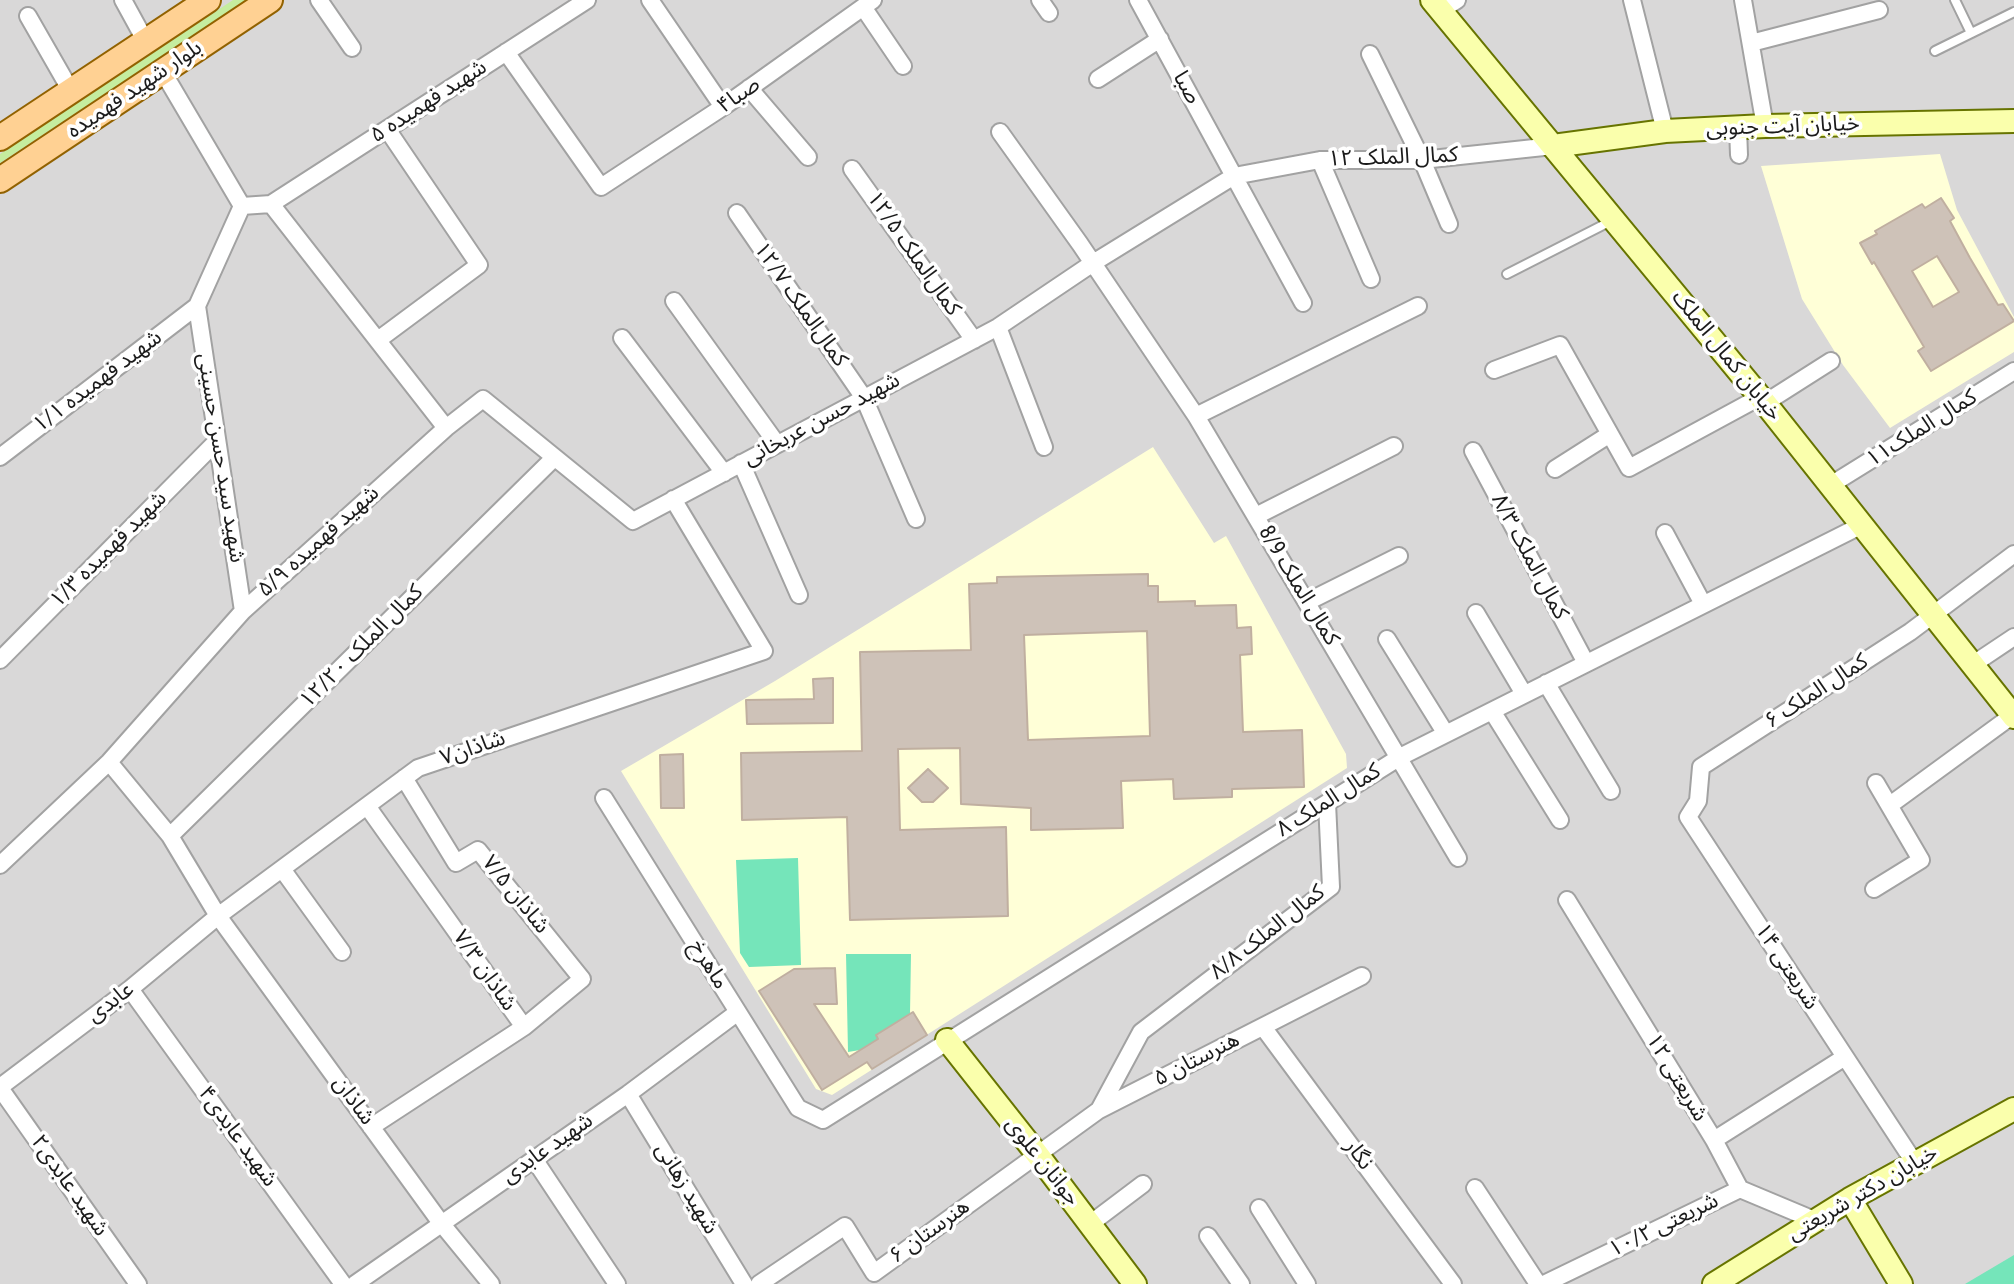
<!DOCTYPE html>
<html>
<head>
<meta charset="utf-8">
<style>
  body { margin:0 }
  canvas { display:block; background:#eee9df }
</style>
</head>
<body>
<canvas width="2014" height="1284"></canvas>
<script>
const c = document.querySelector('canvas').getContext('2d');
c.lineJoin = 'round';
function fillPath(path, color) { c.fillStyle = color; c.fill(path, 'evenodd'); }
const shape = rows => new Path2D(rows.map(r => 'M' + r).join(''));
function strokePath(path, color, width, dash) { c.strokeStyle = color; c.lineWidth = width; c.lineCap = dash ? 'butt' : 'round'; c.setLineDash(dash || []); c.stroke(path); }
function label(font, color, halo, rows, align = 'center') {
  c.font = font + ' "Roboto Condensed","Noto Sans Arabic",sans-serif'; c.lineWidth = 7; c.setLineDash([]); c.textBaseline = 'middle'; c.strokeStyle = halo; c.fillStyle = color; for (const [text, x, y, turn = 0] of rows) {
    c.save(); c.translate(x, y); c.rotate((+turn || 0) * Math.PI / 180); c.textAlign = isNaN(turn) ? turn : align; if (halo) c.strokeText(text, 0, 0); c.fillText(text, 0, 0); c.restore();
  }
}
const residential = shape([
  [0,0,2014,0,2014,1284,0,1284]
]);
const education = shape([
  [1940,154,1957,210,2014,317,2014,352,1890,428,1843,365,1802,299,1761,166],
  [1153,447,1214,543,1226,536,1346,754,1347,768,832,1095,816,1089,621,771,775,681]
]);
const grass = shape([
  [233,0,247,0,0,163,0,154]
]);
const pitch = shape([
  [798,858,801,965,749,967,740,953,736,860],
  [846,954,911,954,910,1014,876,1035,878,1039,860,1050,848,1052],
  [2014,1255,2014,1284,1965,1284]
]);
const building = shape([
  [1941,198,1954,218,1950,221,1970,258,1998,305,2003,304,2014,321,1931,371,1918,351,1924,347,1874,262,1872,264,1860,243,1877,234,1875,231,1922,204,1925,208,1941,198],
  [1937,256,1959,292,1933,307,1912,271,1937,256],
  [1148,574,1148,586,1158,586,1158,602,1195,601,1195,606,1236,605,1237,628,1251,627,1252,654,1240,655,1243,732,1302,730,1304,787,1232,789,1232,797,1174,799,1173,779,1121,781,1123,828,1031,830,1031,808,961,804,960,748,898,749,900,830,1006,827,1008,916,850,920,847,817,742,820,741,753,862,751,860,652,971,650,969,584,997,583,997,577,1148,574],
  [1147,631,1150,736,1028,740,1024,635,1147,631],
  [833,678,833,723,747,724,746,700,814,699,813,679,833,678],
  [683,754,684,808,661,808,660,755,683,754],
  [928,769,948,788,933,802,922,802,908,788,928,769],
  [835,968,837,1004,814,1004,849,1057,878,1039,876,1035,913,1012,927,1035,872,1069,867,1062,822,1090,759,991,794,969,835,968]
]);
const lane = shape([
  [1955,0,1971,33],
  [1935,51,2014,12],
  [1507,274,1613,220]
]);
const street = shape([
  [123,0,146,42],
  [319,0,352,48],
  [650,0,723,107],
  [1040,0,1049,13],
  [1138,0,1303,303],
  [1632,0,1665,131],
  [1743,0,1765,126],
  [863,7,903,66],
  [1440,11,1457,0],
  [28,16,71,91],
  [1751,43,1879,10],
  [506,52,601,187,723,107,873,0],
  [1370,54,1422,160,1449,224],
  [163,72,242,206,271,204,587,0],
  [1098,79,1160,39],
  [749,88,808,157],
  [1738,128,1739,155],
  [1000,132,1080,244,1196,416,1458,858],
  [1320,160,1371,279],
  [852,169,974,340],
  [737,213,864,398,916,519],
  [674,301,777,444],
  [197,306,243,611],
  [998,327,1044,447],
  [622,338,724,473],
  [378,340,479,265,387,129],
  [1494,370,1560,345,1629,468,1760,397],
  [1765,403,1831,361],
  [1196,416,1418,306],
  [446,428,483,399,633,521,998,327,1093,263,1234,176,1320,160,1422,160,1553,146],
  [1473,451,1586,663],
  [0,457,197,306,242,206],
  [741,463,799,595],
  [1555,469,1610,434],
  [1829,486,2014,371],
  [1256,516,1394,446],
  [1665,533,1703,604],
  [1307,602,1399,556],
  [1476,613,1524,694],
  [1387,639,1446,734],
  [0,660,217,441],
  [1972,665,2014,637],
  [1546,683,1611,791],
  [1492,711,1560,820],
  [109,762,170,836,218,916,441,1223,491,1284],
  [404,778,456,863,478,850,582,979,524,1027],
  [604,798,798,1108,823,1120,1400,757,1860,526],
  [1890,805,2013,715],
  [367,806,524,1027,371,1127],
  [170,836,554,458],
  [0,865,109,762,243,611,446,428,271,204],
  [282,869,342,952],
  [1874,889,1921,860,1876,783],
  [1567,900,1714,1140,1740,1189,1814,1220],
  [130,989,343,1284],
  [1263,1027,1453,1284],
  [0,1087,130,989,218,916,418,768,764,651,673,499],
  [0,1088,138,1284],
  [628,1094,744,1284],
  [1099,1110,1141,1032,1331,887,1327,803],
  [1714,1140,1845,1057],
  [534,1159,617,1284],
  [1914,1162,1688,817,1698,801,1701,767,1910,632,2014,554],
  [1475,1188,1538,1284],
  [1259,1208,1307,1284],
  [1090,1224,1143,1184],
  [1208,1236,1241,1284],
  [355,1284,628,1094,738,1012],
  [759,1284,845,1226,874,1273,1099,1110,1362,976],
  [1544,1284,1740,1189]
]);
const secondary = shape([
  [1432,0,1765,403,2014,717],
  [1553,146,1665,131,1765,126,2014,121],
  [947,1040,1037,1154,1135,1284],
  [1850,1199,1901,1284],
  [1714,1284,1850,1199,2014,1109]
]);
const primary = shape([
  [0,138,208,0],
  [0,180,270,0]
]);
const streetNames = [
  ["صبا",1186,88,61],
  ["بلوار شهید فهمیده",135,90,-34],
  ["صبا۴",739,96,-35],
  ["شهید فهمیده ۵",429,102,-33],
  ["خیابان آیت جنوبی",1783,127,-2],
  ["کمال الملک ۱۲",1393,158,-2],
  ["کمال‌الملک ۱۲/۵",913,254,55],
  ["کمال‌الملک ۱۲/۷",800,305,55],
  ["خیابان کمال الملک",1726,356,51],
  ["شهید فهمیده ۱/۱",98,382,-37],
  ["شهید حسن عربخانی",822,420,-28],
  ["کمال الملک۱۱",1922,429,-32],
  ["شهید سید حسن حسینی",220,458,81],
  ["شهید فهمیده ۵/۹",319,542,-42],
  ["شهید فهمیده ۱/۳",109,550,-45],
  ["کمال الملک ۸/۳",1529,557,62],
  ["کمال الملک 8/9",1298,586,59],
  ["کمال الملک ۱۲/۲۰",362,647,-45],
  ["کمال الملک ۶",1817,692,-33],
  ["شاذان۷",473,749,-19],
  ["کمال الملک ۸",1329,801,-32],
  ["شاذان ۷/۵",515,895,51],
  ["کمال الملک ۸/۸",1268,933,-38],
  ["ماهرخ",708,965,58],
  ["شریعتی ۱۴",1786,967,57],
  ["شاذان ۷/۳",484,971,55],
  ["عابدی",111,1003,-37],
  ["هنرستان ۵",1197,1060,-27],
  ["شریعتی ۱۲",1676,1078,59],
  ["شاذان",353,1101,54],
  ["شهید عابدی۴",237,1137,54],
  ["شهید عابدی",548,1149,-35],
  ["نگار",1358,1155,54],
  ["جوانان علوی",1042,1162,52],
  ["شهید عابدی۲",69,1186,55],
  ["شهید زهانی",686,1189,59],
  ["خیابان دکتر شریعتی",1863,1194,-30],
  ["شریعتی ۱۰/۲",1664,1226,-26],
  ["هنرستان ۶",930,1232,-36]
];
fillPath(residential, '#d9d8d8');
fillPath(education, '#ffffd7');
fillPath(grass, '#c5ed9f');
fillPath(pitch, '#75e5ba');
fillPath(building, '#cec2b8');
strokePath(building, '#c0afa0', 2);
strokePath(lane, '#a2a2a2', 12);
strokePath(street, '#a2a2a2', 20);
strokePath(secondary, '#677400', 26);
strokePath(primary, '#926200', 28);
strokePath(lane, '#fff', 8);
strokePath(street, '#fff', 16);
strokePath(secondary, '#faffac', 22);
strokePath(primary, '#ffd193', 24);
label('22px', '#1b1b1b', '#fff', streetNames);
</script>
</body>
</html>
